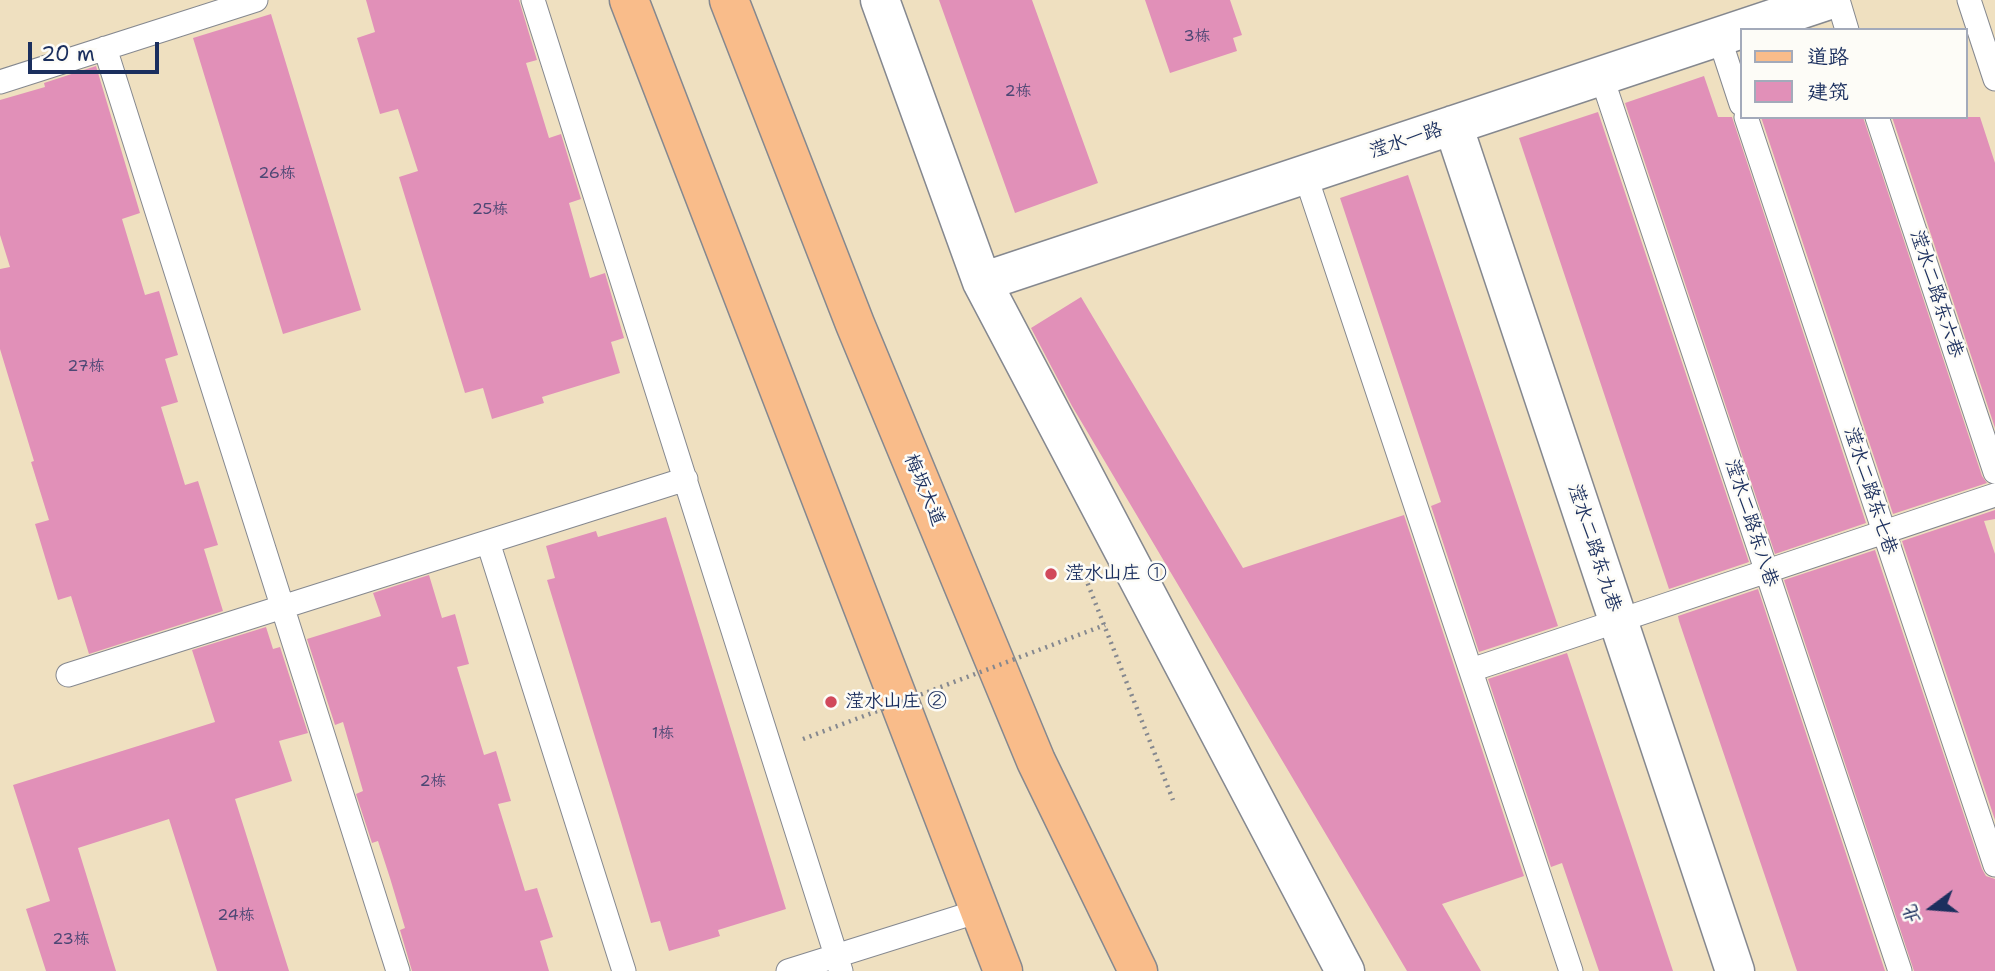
<!DOCTYPE html>
<html>
<head>
<meta charset="utf-8">
<style>
  body { margin:0 }
  #map { position:relative; width:1995px; height:971px; overflow:hidden; background:#efe0c0; font-family:"Shantell Sans","LXGW WenKai TC",sans-serif }
  canvas { display:block }
  .legend { position:absolute; left:1740px; top:28px; width:228px; height:91px; box-sizing:border-box; background:#fdfcf7; border:2px solid #a3aaba; margin:0; padding:9px 12px; list-style:none; font-size:21px; color:#1b2f5e }
  .legend li { display:flex; align-items:center; gap:14px; height:35px }
  .legend b { width:35px; border:2px solid #a3aaba }
  .north { position:absolute; left:1897px; top:873px; width:70px; height:70px; -webkit-text-stroke:5px #fdfcf7; paint-order:stroke; rotate:254deg; font-size:19px; font-weight:700; line-height:28px; text-align:center; color:#1b2f5e }
  .north::after { content:''; display:block; margin:auto; width:24px; height:32px; background:#1b2f5e; clip-path:polygon(50% 0,100% 100%,50% 72%,0 100%) }
  .scale { position:absolute; left:28px; top:42px; width:131px; height:32px; box-sizing:border-box; border:4px solid #1b2f5e; border-top:0; padding-left:9px; font-size:21px; line-height:24px; white-space:nowrap; color:#1b2f5e; -webkit-text-stroke:5px #fdfcf7; paint-order:stroke }
</style>
</head>
<body>
<div id="map">
<canvas width="1995" height="971"></canvas>
<ul class="legend">
<li><b style="height:9px;background:#f9bc8a"></b>道路</li>
<li><b style="height:19px;background:#e190b8"></b>建筑</li>
</ul>
<div class="north">北</div>
<div class="scale">20 m</div>
</div>
<script>
const c = document.querySelector('canvas').getContext('2d');
c.lineJoin = 'round';
function fillPath(path, color) { c.fillStyle = color; c.fill(path, 'evenodd'); }
const shape = rows => new Path2D(rows.map(r => 'M' + r).join(''));
function strokePath(path, color, width, dash) { c.strokeStyle = color; c.lineWidth = width; c.lineCap = dash ? 'butt' : 'round'; c.setLineDash(dash || []); c.stroke(path); }
function label(font, color, halo, rows, align = 'center') {
  c.font = font + ' "Shantell Sans","LXGW WenKai TC",sans-serif'; c.lineWidth = 5; c.setLineDash([]); c.textBaseline = 'middle'; c.strokeStyle = halo; c.fillStyle = color; for (const [text, x, y, turn = 0] of rows) {
    c.save(); c.translate(x, y); c.rotate((+turn || 0) * Math.PI / 180); c.textAlign = isNaN(turn) ? turn : align; if (halo) c.strokeText(text, 0, 0); c.fillText(text, 0, 0); c.restore();
  }
}
const building = shape([
  [366,0,519,0,537,60,526,63,549,138,561,134,581,199,569,203,590,278,605,273,624,338,611,342,620,373,542,397,544,403,492,419,483,388,465,393,399,177,418,171,398,109,380,114,357,38,375,32],
  [939,0,1032,0,1098,183,1015,213],
  [1145,0,1230,0,1242,35,1233,38,1237,51,1170,73],
  [271,14,361,310,283,334,193,38],
  [96,66,140,213,122,219,145,295,159,291,178,355,165,359,178,402,161,407,185,485,198,481,218,545,204,549,223,611,89,654,71,596,58,600,35,524,49,520,31,462,34,461,0,349,0,269,10,267,0,235,0,100,45,87,44,83],
  [1704,76,1718,117,1732,117,1866,523,1775,554,1625,103],
  [1598,112,1749,562,1669,589,1519,138],
  [1761,117,1863,117,1982,476,1987,483,1893,514],
  [1892,117,1980,117,1995,163,1995,428],
  [1408,175,1558,626,1479,652,1431,506,1441,502,1340,198],
  [1081,297,1243,568,1404,515,1524,876,1442,904,1481,971,1407,971,1072,406,1031,328],
  [1995,510,1995,519,1984,521,1995,554,1995,820,1902,541],
  [666,517,786,909,718,930,720,936,669,951,660,921,651,923,620,819,547,580,555,578,546,546,596,531,598,537],
  [1875,550,1982,869,1986,876,1995,879,1995,971,1914,971,1784,580],
  [429,575,442,618,455,614,469,664,457,667,484,755,496,751,511,801,498,804,525,891,537,888,553,937,540,941,549,971,412,971,400,930,405,928,390,878,378,841,372,843,356,794,363,791,343,722,335,725,307,639,381,616,373,593],
  [1758,589,1885,971,1797,971,1679,621,1678,616],
  [266,627,273,649,280,647,308,733,279,741,292,781,235,799,289,971,217,971,169,819,78,848,116,971,46,971,26,909,50,901,13,785,215,722,192,650],
  [1567,653,1626,829,1673,971,1599,971,1562,863,1551,867,1488,679]
]);
const path = shape([
  [1080,564,1173,800]
]);
const service = shape([
  [533,0,841,971],
  [1838,0,1847,30],
  [1969,0,1995,79],
  [1719,37,1741,104],
  [105,48,398,971],
  [1601,75,1900,971],
  [0,82,256,0],
  [1746,117,1995,865],
  [1877,117,1995,472],
  [1305,174,1571,971],
  [488,542,624,971],
  [1471,670,1995,495],
  [68,675,686,479],
  [788,971,979,911]
]);
const minor = shape([
  [880,0,982,282,1345,971],
  [1453,125,1735,971],
  [982,282,1829,0]
]);
const primary = shape([
  [629,0,1003,971],
  [729,0,855,324,1036,761,1138,971]
]);
const pathBridge = shape([
  [803,739,1105,625]
]);
const markers = [
  [1051,574,7,"#d1495b"],
  [831,702,7,"#d1495b"]
];
const numberNames = [
  ["3栋",1197,37],
  ["2栋",1018,92],
  ["26栋",277,174],
  ["25栋",490,210],
  ["27栋",86,367],
  ["1栋",663,734],
  ["2栋",433,782],
  ["24栋",236,916],
  ["23栋",71,940]
];
const streetNames = [
  ["滢水一路",1406,141,-18],
  ["滢水二路东六巷",1936,294,72],
  ["梅坂大道",924,490,67],
  ["滢水二路东七巷",1870,491,72],
  ["滢水二路东八巷",1751,523,72],
  ["滢水二路东九巷",1594,548,72]
];
const poiNames = [
  ["滢水山庄 ①",1065,574],
  ["滢水山庄 ②",845,702]
];
fillPath(building, '#e190b8');
strokePath(service, '#85888f', 25);
strokePath(minor, '#85888f', 41);
strokePath(primary, '#85888f', 41);
strokePath(path, '#85888f', 4.5, [2, 5]);
strokePath(service, '#fff', 23);
strokePath(minor, '#fff', 38);
strokePath(primary, '#f9bc8a', 38);
strokePath(pathBridge, '#85888f', 4.5, [2, 5]);
for (const [x, y, r, color] of markers) { const dot = new Path2D(); dot.arc(x, y, r, 0, 2 * Math.PI); c.fillStyle = color; c.fill(dot); strokePath(dot, '#fdfcf7', 2.5); }
label('16px', '#4c4774', null, numberNames);
label('19px', '#1b2f5e', '#fdfcf7', streetNames);
label('19px', '#1b2f5e', '#fdfcf7', poiNames, 'left');
</script>
</body>
</html>
